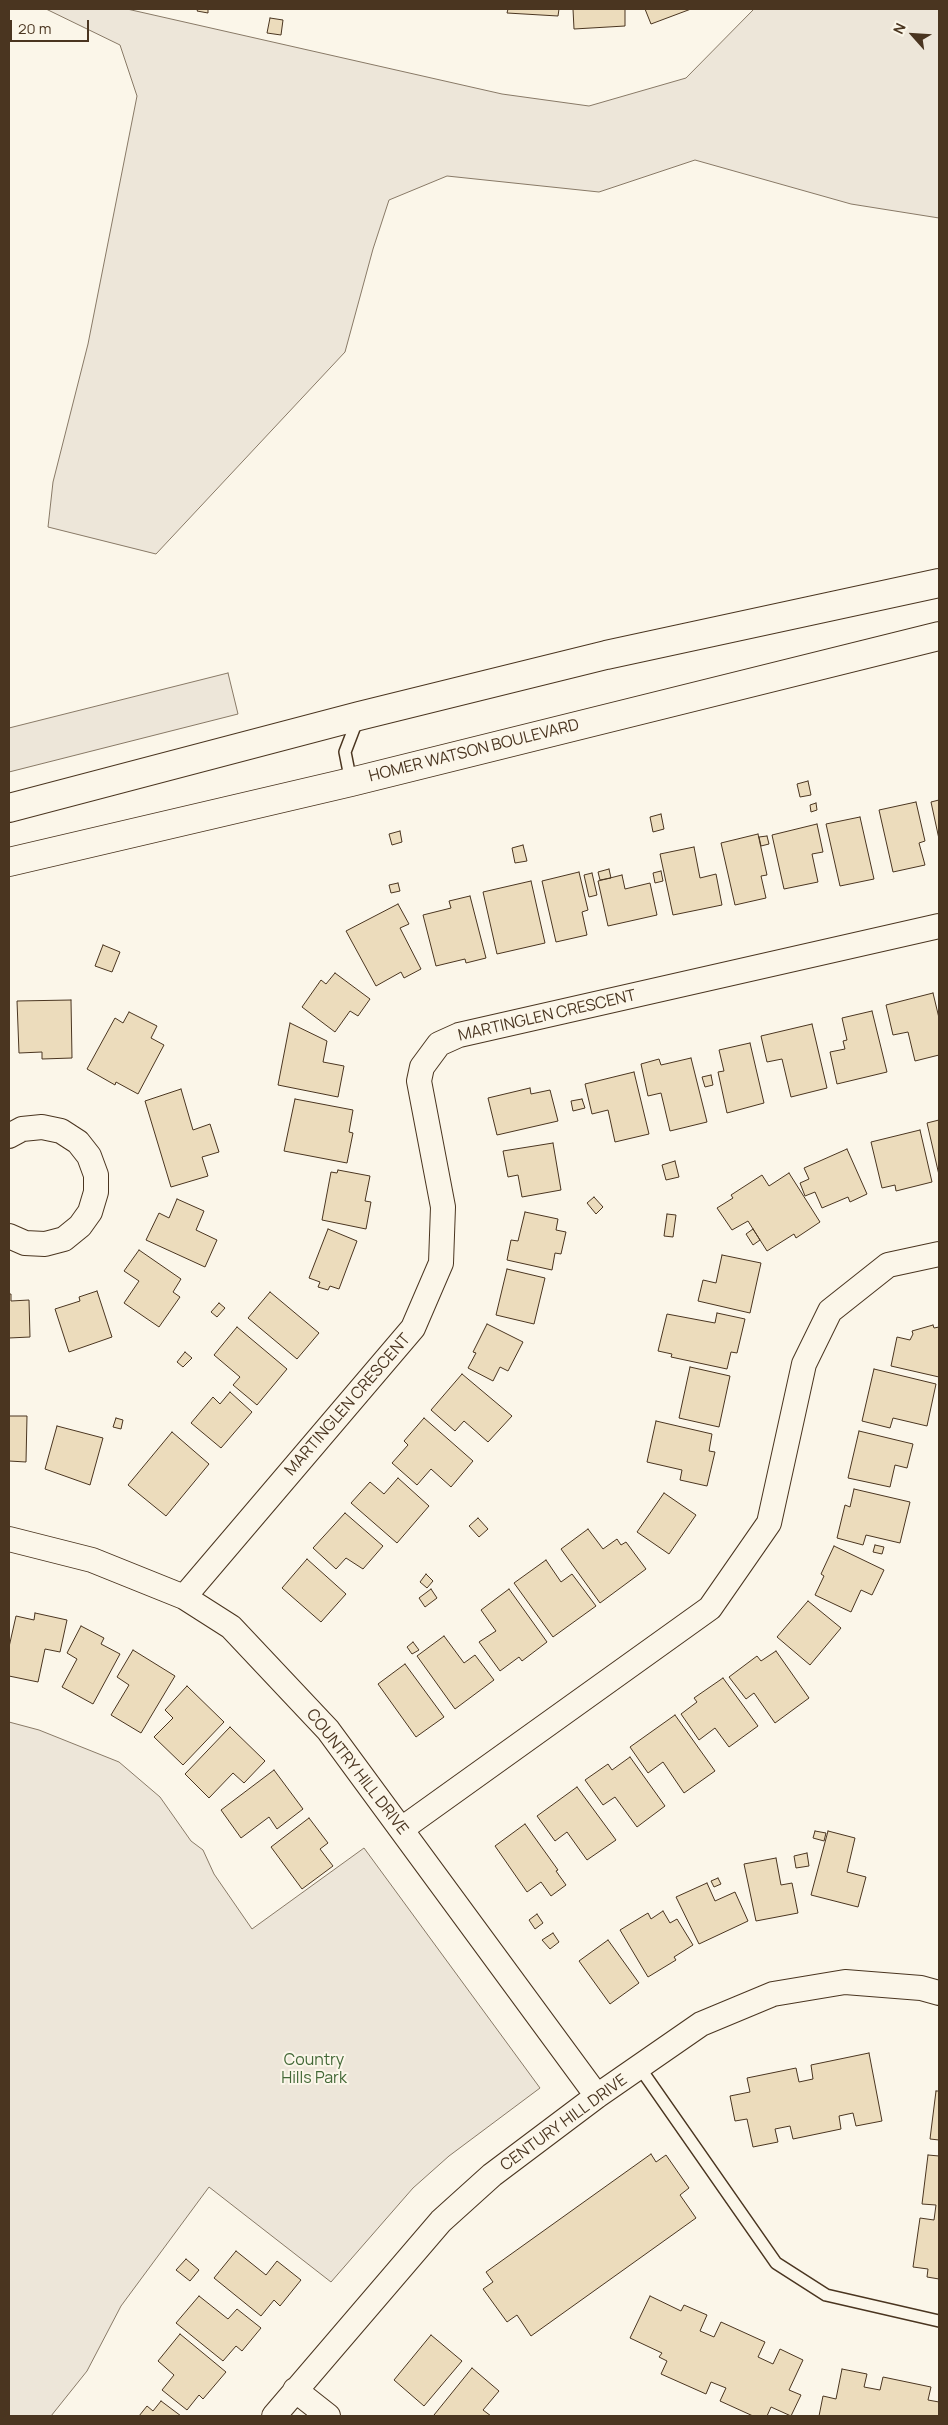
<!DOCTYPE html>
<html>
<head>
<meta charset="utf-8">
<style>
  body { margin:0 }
  #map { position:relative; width:948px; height:2425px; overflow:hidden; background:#fbf6e9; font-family:Manrope,sans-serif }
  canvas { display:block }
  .frame { position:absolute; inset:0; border:10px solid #4a3520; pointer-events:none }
  .north { position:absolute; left:888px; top:10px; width:50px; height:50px; -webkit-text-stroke:4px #fbf6e9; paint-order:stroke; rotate:296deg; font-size:14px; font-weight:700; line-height:20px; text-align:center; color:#4a3520 }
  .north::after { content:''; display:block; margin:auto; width:18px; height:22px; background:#4a3520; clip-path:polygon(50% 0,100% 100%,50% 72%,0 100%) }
  .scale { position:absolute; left:10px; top:20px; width:79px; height:22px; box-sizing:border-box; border:2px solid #4a3520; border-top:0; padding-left:6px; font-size:15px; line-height:18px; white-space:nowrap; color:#4a3520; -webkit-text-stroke:4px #fbf6e9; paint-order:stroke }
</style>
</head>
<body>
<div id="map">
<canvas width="948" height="2425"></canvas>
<div class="frame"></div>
<div class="north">N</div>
<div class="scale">20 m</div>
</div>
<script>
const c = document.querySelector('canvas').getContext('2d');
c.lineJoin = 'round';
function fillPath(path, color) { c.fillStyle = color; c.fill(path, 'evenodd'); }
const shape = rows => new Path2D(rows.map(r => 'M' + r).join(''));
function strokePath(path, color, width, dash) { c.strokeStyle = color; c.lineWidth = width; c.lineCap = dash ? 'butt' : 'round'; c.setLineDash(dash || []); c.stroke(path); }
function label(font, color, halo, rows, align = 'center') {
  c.font = font + ' Manrope,sans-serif'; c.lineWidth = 4; c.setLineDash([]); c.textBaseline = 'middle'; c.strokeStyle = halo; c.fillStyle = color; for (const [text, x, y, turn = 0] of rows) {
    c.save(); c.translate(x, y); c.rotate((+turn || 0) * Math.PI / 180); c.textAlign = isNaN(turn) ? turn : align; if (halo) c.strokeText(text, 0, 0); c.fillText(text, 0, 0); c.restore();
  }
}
const green = shape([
  [46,9,127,9,502,94,589,106,686,78,754,9,939,9,939,218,851,204,695,160,599,192,447,176,389,200,373,249,345,352,156,554,48,527,53,482,88,344,137,96,120,45,46,9],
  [228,673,238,714,9,772,9,728,228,673],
  [9,1722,39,1730,119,1762,160,1797,191,1841,203,1850,214,1874,252,1929,364,1848,540,2088,449,2156,413,2188,331,2282,209,2187,121,2306,87,2371,51,2416,9,2416,9,1722]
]);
const building = shape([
  [198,9,208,9,208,13,197,11,198,9],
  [508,9,559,9,558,16,507,13,508,9],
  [573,9,625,9,625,26,574,29,573,9],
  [645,9,691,9,651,24,645,9],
  [270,18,283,20,281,35,267,33,270,18],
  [808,781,811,795,800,797,797,784,808,781],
  [939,800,939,839,931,802,939,800],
  [916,802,925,841,919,843,925,865,893,872,879,810,916,802],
  [816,803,817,810,811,812,810,805,816,803],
  [661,814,664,829,653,832,650,817,661,814],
  [860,817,874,879,840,886,826,824,860,817],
  [817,824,823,852,812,854,818,882,784,889,772,835,817,824],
  [400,831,402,842,392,845,389,834,400,831],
  [758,834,767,875,761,876,766,898,735,905,721,843,758,834],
  [767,836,769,844,761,846,759,837,767,836],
  [523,845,527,861,515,863,512,848,523,845],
  [694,847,700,878,716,874,722,905,673,915,660,854,694,847],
  [609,869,611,878,600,880,598,872,609,869],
  [661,871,663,881,655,883,653,873,661,871],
  [579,872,588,910,582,912,587,935,556,942,542,881,579,872],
  [592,873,597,895,589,897,584,875,592,873],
  [622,875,625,889,650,883,657,915,608,926,598,881,622,875],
  [531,881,545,943,497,954,483,892,531,881],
  [398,883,400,891,391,893,389,885,398,883],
  [470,896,486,958,466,963,465,959,436,966,423,915,451,908,449,901,470,896],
  [398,904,409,924,400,928,421,969,404,978,401,972,376,986,346,931,398,904],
  [103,945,120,952,112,972,95,966,103,945],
  [335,973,370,999,358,1016,350,1011,335,1032,302,1007,321,980,326,984,335,973],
  [933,993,939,1018,939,1055,915,1061,908,1032,893,1035,886,1005,933,993],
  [71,1000,72,1058,42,1059,42,1052,19,1053,17,1001,71,1000],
  [872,1011,887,1072,837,1084,830,1052,845,1049,843,1041,847,1040,842,1018,872,1011],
  [129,1012,157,1026,151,1038,164,1045,138,1094,116,1082,115,1085,87,1069,115,1018,123,1023,129,1012],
  [290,1023,327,1041,323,1062,344,1066,338,1097,278,1085,290,1023],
  [812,1024,827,1088,791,1097,782,1059,767,1062,761,1036,812,1024],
  [750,1043,764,1103,727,1113,718,1072,724,1071,719,1050,750,1043],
  [691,1058,707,1122,670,1131,661,1093,648,1096,641,1064,659,1059,661,1065,691,1058],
  [634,1072,649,1134,615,1142,608,1110,592,1114,585,1084,634,1072],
  [711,1075,713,1085,705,1087,702,1077,711,1075],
  [530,1088,531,1094,550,1090,558,1121,497,1135,488,1098,530,1088],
  [181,1089,193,1130,210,1124,219,1152,202,1157,208,1176,171,1187,145,1101,181,1089],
  [295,1099,353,1110,349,1132,353,1133,347,1163,284,1151,295,1099],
  [582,1099,585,1108,573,1111,571,1101,582,1099],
  [939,1120,939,1175,927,1123,939,1120],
  [920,1130,932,1182,896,1191,895,1185,882,1188,871,1142,920,1130],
  [553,1143,561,1190,522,1197,518,1175,508,1177,503,1151,553,1143],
  [847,1149,867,1194,850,1202,848,1197,822,1208,815,1192,805,1196,800,1183,809,1179,804,1168,847,1149],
  [675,1161,679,1177,666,1180,662,1165,675,1161],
  [338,1170,370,1176,365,1201,371,1202,366,1229,322,1220,331,1172,337,1173,338,1170],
  [789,1173,820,1222,796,1238,794,1234,767,1251,748,1221,732,1230,717,1208,733,1198,731,1195,762,1175,769,1186,789,1173],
  [594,1197,603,1207,596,1214,587,1203,594,1197],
  [177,1199,204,1211,196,1230,217,1240,205,1267,146,1240,159,1213,169,1218,177,1199],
  [525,1212,558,1219,556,1230,566,1232,561,1254,555,1253,552,1270,507,1260,511,1240,518,1241,525,1212],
  [667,1214,676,1215,673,1237,664,1236,667,1214],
  [328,1229,357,1241,339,1289,330,1286,328,1290,318,1287,320,1282,309,1278,328,1229],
  [753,1229,760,1240,753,1245,746,1234,753,1229],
  [139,1250,181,1279,173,1292,180,1297,159,1327,124,1303,139,1281,124,1271,139,1250],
  [722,1255,761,1263,750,1313,698,1301,703,1280,716,1283,722,1255],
  [507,1269,545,1278,534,1324,496,1315,507,1269],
  [97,1291,112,1337,69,1352,55,1309,80,1301,79,1297,97,1291],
  [270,1292,319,1333,297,1359,248,1318,270,1292],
  [9,1294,11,1294,11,1301,29,1300,30,1337,9,1338,9,1294],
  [219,1303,225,1308,217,1317,211,1312,219,1303],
  [717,1313,745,1319,737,1353,731,1352,727,1369,671,1357,672,1354,658,1351,667,1314,715,1323,717,1313],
  [487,1324,523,1342,508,1371,500,1367,493,1381,468,1368,476,1353,473,1352,487,1324],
  [933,1325,934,1328,939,1327,939,1377,891,1366,897,1337,910,1340,913,1334,912,1331,933,1325],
  [237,1327,287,1369,257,1405,233,1385,240,1377,214,1355,237,1327],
  [185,1352,192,1358,183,1367,177,1362,185,1352],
  [690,1367,730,1376,719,1427,679,1418,690,1367],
  [874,1369,936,1384,927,1426,893,1418,890,1428,862,1421,874,1369],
  [462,1374,512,1416,488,1442,464,1421,455,1431,431,1410,462,1374],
  [230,1392,252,1412,221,1448,191,1423,213,1397,220,1404,230,1392],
  [9,1416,27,1416,26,1462,9,1461,9,1416],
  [116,1418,123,1420,121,1429,113,1427,116,1418],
  [424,1418,473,1461,451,1487,431,1469,417,1485,392,1463,408,1445,404,1441,424,1418],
  [656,1421,712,1434,709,1451,715,1452,707,1486,680,1480,682,1470,647,1462,656,1421],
  [57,1426,103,1438,90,1485,45,1469,57,1426],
  [859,1431,913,1444,907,1468,895,1465,890,1487,848,1478,859,1431],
  [172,1432,209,1464,166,1516,128,1485,172,1432],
  [398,1478,429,1506,397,1543,351,1503,370,1482,384,1494,398,1478],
  [854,1489,910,1502,900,1543,866,1535,863,1545,837,1538,845,1505,850,1507,854,1489],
  [664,1493,696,1515,669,1554,637,1532,664,1493],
  [345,1513,383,1546,363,1569,346,1558,336,1569,313,1548,345,1513],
  [478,1518,488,1529,479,1537,469,1526,478,1518],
  [588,1529,603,1549,617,1539,621,1545,626,1542,646,1569,600,1603,561,1549,588,1529],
  [875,1545,884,1547,882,1554,873,1552,875,1545],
  [834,1546,884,1570,872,1595,861,1590,851,1612,815,1595,824,1576,821,1574,834,1546],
  [307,1559,346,1594,321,1622,282,1588,307,1559],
  [546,1560,561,1582,572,1574,596,1606,553,1637,514,1583,546,1560],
  [426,1574,433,1581,427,1588,420,1582,426,1574],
  [431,1589,437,1598,425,1607,419,1598,431,1589],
  [509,1589,547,1642,522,1661,519,1657,500,1671,479,1642,496,1631,481,1610,509,1589],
  [808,1601,841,1628,810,1665,777,1637,808,1601],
  [35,1613,67,1620,60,1652,45,1649,38,1682,9,1676,9,1647,16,1616,34,1620,35,1613],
  [81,1626,104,1638,101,1644,120,1654,93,1704,62,1687,77,1659,67,1653,81,1626],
  [444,1636,464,1663,475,1655,494,1680,455,1709,417,1656,444,1636],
  [413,1642,419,1650,412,1654,407,1647,413,1642],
  [133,1650,175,1676,141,1733,111,1715,129,1685,117,1677,133,1650],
  [776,1651,809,1698,775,1723,754,1693,746,1699,729,1677,757,1656,761,1661,776,1651],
  [405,1664,444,1717,416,1737,378,1684,405,1664],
  [723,1678,758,1726,729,1747,715,1728,699,1740,681,1714,697,1702,694,1698,723,1678],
  [187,1686,224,1722,183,1765,154,1737,173,1718,165,1710,187,1686],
  [675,1715,715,1771,684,1793,663,1762,648,1773,630,1747,675,1715],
  [230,1727,265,1761,244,1783,233,1773,209,1798,185,1774,230,1727],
  [630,1757,665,1806,637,1827,615,1797,603,1805,585,1780,608,1764,612,1770,630,1757],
  [274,1770,303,1809,277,1829,269,1817,241,1838,221,1810,274,1770],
  [577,1787,616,1840,587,1860,567,1832,555,1841,537,1816,577,1787],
  [309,1818,328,1843,320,1849,333,1866,302,1889,271,1847,309,1818],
  [525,1824,558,1870,556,1871,566,1885,551,1896,541,1882,527,1892,495,1846,525,1824],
  [815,1831,826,1833,824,1841,813,1838,815,1831],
  [828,1831,855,1838,847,1872,866,1877,858,1907,811,1895,828,1831],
  [807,1853,809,1866,796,1868,794,1856,807,1853],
  [776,1858,781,1885,792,1883,798,1913,756,1921,744,1864,776,1858],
  [718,1878,721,1884,714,1887,711,1881,718,1878],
  [707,1883,715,1901,735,1892,748,1921,699,1944,676,1897,707,1883],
  [663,1911,670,1923,677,1919,693,1945,674,1957,676,1960,648,1977,620,1930,648,1913,651,1919,663,1911],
  [537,1914,543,1923,535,1929,529,1920,537,1914],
  [553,1933,559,1942,550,1949,542,1940,553,1933],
  [608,1940,639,1983,610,2004,579,1961,608,1940],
  [869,2053,882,2121,856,2126,853,2113,839,2116,841,2129,793,2139,790,2126,775,2129,778,2142,753,2147,747,2119,735,2121,730,2096,750,2092,747,2078,796,2068,799,2082,813,2079,811,2065,869,2053],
  [936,2091,939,2091,939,2140,930,2139,936,2091],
  [651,2154,656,2162,666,2155,689,2188,680,2195,696,2218,531,2336,517,2315,507,2322,483,2289,493,2282,486,2272,651,2154],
  [928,2155,939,2156,939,2279,927,2277,928,2269,913,2267,920,2218,934,2220,936,2205,922,2204,928,2155],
  [236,2251,266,2275,277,2261,301,2280,280,2306,274,2300,261,2316,214,2278,236,2251],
  [186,2259,199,2270,190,2281,176,2270,186,2259],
  [199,2296,228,2319,237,2309,261,2328,242,2351,236,2346,223,2361,176,2323,199,2296],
  [650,2296,681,2311,684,2305,707,2315,700,2331,714,2337,721,2322,765,2342,758,2357,773,2364,780,2349,803,2360,789,2390,801,2395,791,2416,771,2407,767,2416,753,2416,720,2401,726,2388,711,2382,706,2394,661,2374,667,2361,659,2357,662,2353,630,2338,650,2296],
  [180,2334,226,2372,203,2399,199,2395,187,2410,162,2390,174,2375,158,2361,180,2334],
  [431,2335,462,2361,424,2406,394,2380,431,2335],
  [472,2368,499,2391,483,2410,491,2416,436,2416,434,2415,472,2368],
  [842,2369,867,2374,864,2387,880,2390,883,2377,931,2387,928,2400,939,2402,939,2416,819,2416,823,2396,836,2399,842,2369],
  [161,2401,181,2416,139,2416,147,2406,153,2411,161,2401]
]);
const lane = shape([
  [351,782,345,752,358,718],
  [640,2068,776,2263,826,2295,939,2321]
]);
const street = shape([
  [9,1136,22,1129,42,1127,61,1131,78,1142,89,1156,96,1175,96,1192,90,1212,80,1226,64,1239,45,1244,25,1243,9,1236],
  [9,1539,92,1560,184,1597,231,1627,328,1730,597,2096],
  [184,1597,413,1328,441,1263,443,1207,419,1081,422,1067,439,1044,459,1035,939,926],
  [403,1828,710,1608,769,1523,804,1364,830,1311,888,1265,939,1254],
  [295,2390,328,2416],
  [274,2416,441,2221,492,2175,597,2096,701,2024,773,1994,845,1982,921,1988,939,1993]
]);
const secondary = shape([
  [9,808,359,716,606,655,939,583],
  [9,862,351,782,939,636]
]);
const streetNames = [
  ["HOMER WATSON BOULEVARD",474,751,-14],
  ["MARTINGLEN CRESCENT",547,1016,-13],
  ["MARTINGLEN CRESCENT",348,1405,-49],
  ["COUNTRY HILL DRIVE",357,1772,52],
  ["CENTURY HILL DRIVE",564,2123,-36]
];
const parkNames = [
  ["Country",314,2061],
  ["Hills Park",314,2079]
];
fillPath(green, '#ede6d9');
strokePath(green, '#887966', 1);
fillPath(building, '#ecdcbc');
strokePath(building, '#4a3520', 1);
strokePath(lane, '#4a3520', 14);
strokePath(street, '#4a3520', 26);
strokePath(secondary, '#4a3520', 30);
strokePath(lane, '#fbf6e9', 11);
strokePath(street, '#fbf6e9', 24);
strokePath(secondary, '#fbf6e9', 28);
label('16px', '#4a3520', '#fbf6e9', streetNames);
label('16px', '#436837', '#fbf6e9', parkNames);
</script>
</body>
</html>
